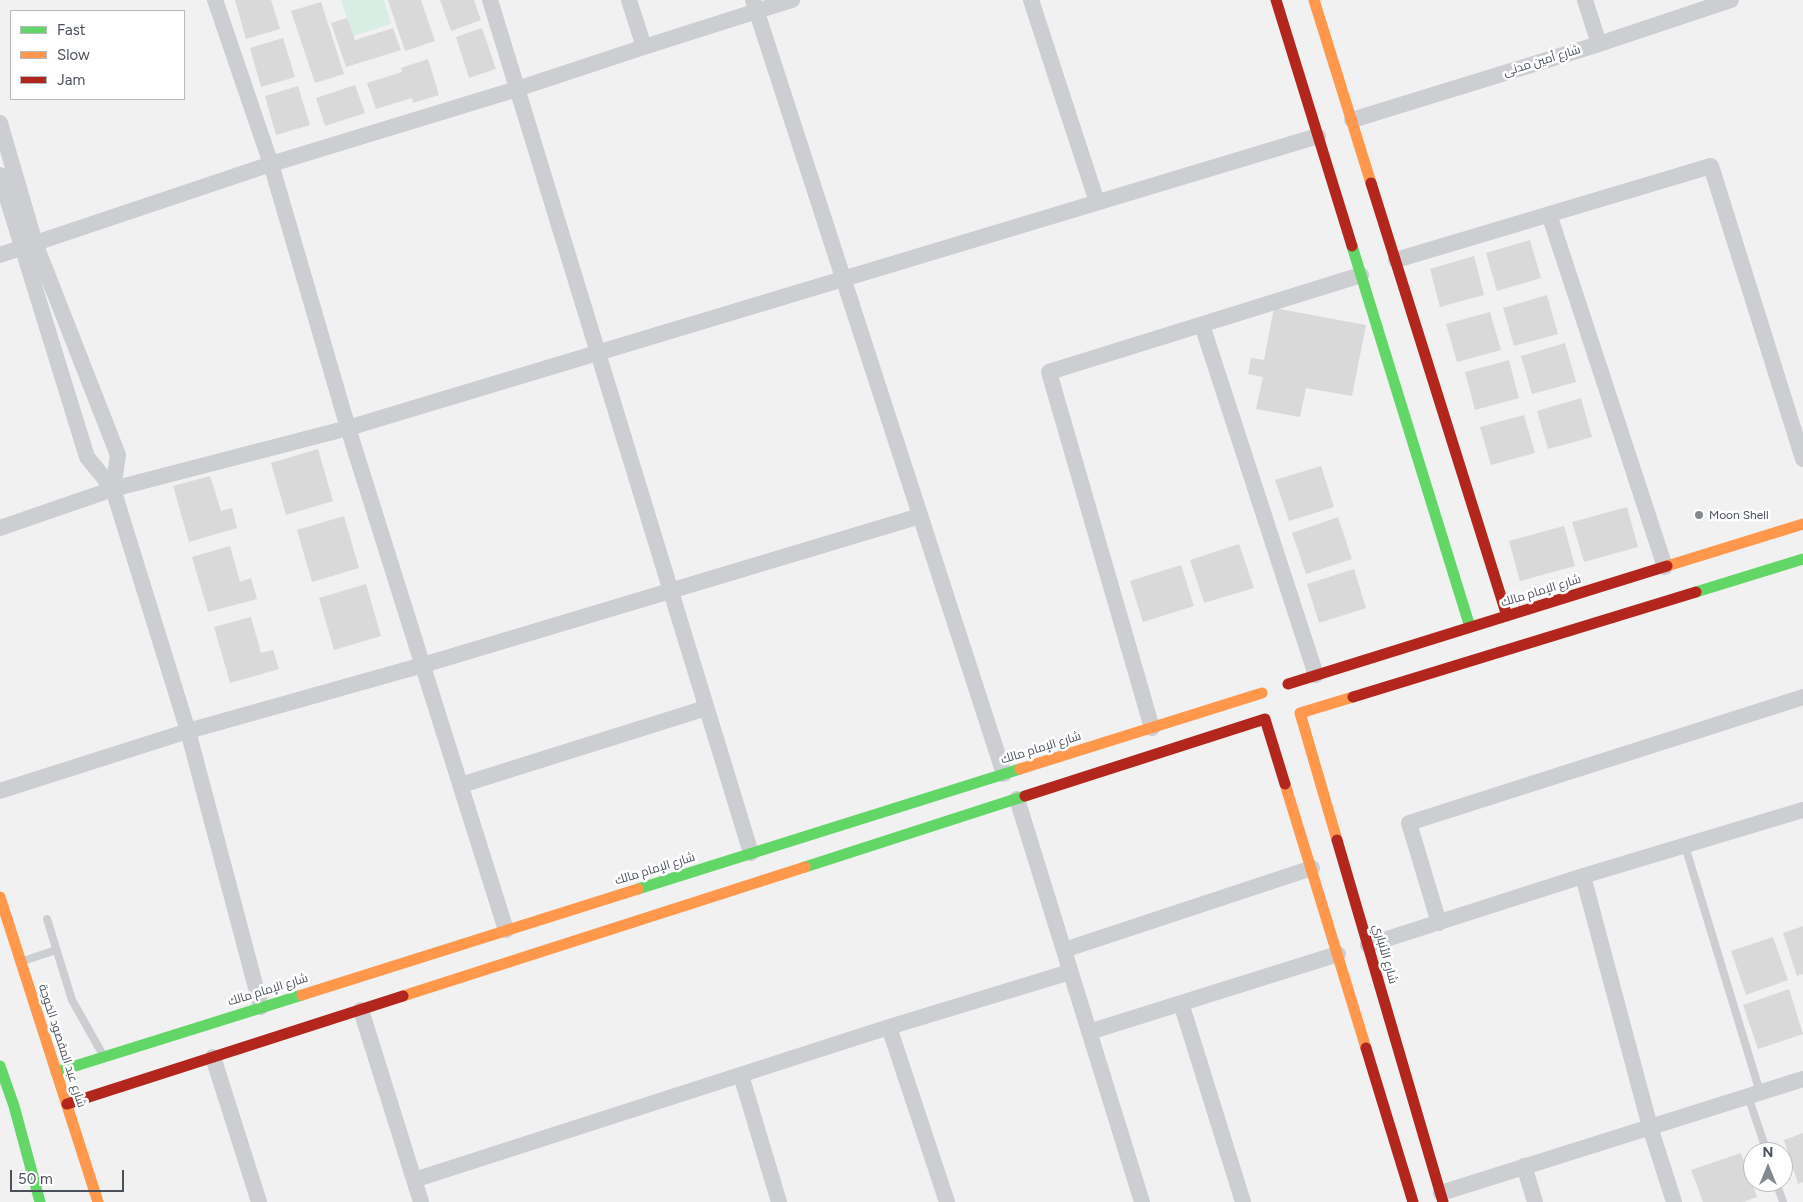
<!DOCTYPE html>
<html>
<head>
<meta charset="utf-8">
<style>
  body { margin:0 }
  #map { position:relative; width:1803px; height:1202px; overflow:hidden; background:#f1f1f1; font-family:Figtree,sans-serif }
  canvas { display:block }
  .legend { position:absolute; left:10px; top:10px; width:175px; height:90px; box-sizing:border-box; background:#fff; border:1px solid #b7b9bd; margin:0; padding:6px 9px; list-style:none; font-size:15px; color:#4a505a }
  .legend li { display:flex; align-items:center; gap:10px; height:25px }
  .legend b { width:25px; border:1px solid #b7b9bd }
  .north { position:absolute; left:1743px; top:1142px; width:50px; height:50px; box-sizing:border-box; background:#fff; border:1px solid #b7b9bd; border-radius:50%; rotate:0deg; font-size:14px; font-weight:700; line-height:20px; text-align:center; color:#4a505a }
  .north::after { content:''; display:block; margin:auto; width:18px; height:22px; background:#84888f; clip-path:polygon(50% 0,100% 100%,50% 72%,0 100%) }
  .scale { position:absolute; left:10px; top:1170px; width:114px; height:22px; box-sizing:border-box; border:2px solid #4a505a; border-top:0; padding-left:6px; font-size:15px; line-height:18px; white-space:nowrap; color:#4a505a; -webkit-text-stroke:4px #fff; paint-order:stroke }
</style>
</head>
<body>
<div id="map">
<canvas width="1803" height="1202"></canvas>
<ul class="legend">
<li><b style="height:6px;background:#63d668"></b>Fast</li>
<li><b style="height:6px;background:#ff974d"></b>Slow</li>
<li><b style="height:6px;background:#b3261e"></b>Jam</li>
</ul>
<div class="north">N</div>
<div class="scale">50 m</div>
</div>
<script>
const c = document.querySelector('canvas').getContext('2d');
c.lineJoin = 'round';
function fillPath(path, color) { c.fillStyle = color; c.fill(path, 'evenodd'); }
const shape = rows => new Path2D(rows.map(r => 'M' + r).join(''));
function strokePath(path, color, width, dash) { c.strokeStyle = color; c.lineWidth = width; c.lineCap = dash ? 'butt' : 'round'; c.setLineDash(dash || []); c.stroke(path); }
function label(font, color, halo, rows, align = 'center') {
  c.font = font + ' Figtree,Cairo,sans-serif'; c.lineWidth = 5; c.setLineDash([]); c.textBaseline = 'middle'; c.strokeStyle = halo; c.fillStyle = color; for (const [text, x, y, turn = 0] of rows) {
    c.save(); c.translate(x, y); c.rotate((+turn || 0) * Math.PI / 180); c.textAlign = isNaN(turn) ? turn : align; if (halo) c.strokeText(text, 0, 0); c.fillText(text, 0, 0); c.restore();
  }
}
const green = shape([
  [341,0,384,0,391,24,353,36]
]);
const building = shape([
  [235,0,271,0,280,29,246,39],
  [388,0,421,0,435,41,405,51],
  [440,0,474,0,481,20,451,31],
  [321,2,344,74,315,83,291,11],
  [347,18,355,40,393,28,401,50,346,67,331,23],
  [482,28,496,69,469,78,456,37],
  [283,38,295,77,261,87,250,48],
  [428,59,439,95,413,103,412,98,376,109,367,83,402,72,401,68],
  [355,85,365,113,325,126,316,98],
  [298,86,310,125,276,135,265,96],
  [1530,240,1541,278,1497,291,1486,253],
  [1474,256,1484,295,1440,307,1430,269],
  [1547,295,1558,334,1514,346,1503,308],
  [1274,308,1366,325,1352,396,1306,388,1300,417,1256,409,1263,377,1248,374,1251,358,1264,360],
  [1490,312,1501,350,1457,362,1446,324],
  [1565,343,1576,382,1532,394,1521,356],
  [1509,360,1519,398,1475,410,1465,372],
  [1581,398,1592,437,1548,449,1537,411],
  [1524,415,1535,453,1491,465,1480,427],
  [318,449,333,501,286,515,271,463],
  [1321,466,1334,507,1289,521,1275,480],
  [210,476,221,511,232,508,237,528,189,542,173,486],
  [1627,507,1638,547,1584,562,1572,522],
  [344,516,359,568,312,582,297,530],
  [1338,517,1352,559,1306,574,1292,533],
  [1564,526,1575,566,1520,581,1509,541],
  [1239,544,1254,588,1204,603,1190,560],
  [230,546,240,582,251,578,257,599,208,612,192,557],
  [1181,565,1194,606,1143,622,1130,581],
  [1354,569,1366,608,1319,623,1307,584],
  [366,584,381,636,334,650,319,598],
  [251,617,261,653,273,650,279,669,230,683,214,627],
  [1803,926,1803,974,1797,976,1783,933],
  [1773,937,1788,980,1746,995,1731,951],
  [1789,989,1803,1034,1758,1049,1743,1005],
  [1803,1133,1803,1182,1798,1184,1784,1140],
  [1741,1153,1757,1197,1743,1202,1703,1202,1691,1170]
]);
const lane = shape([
  [1685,846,1760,1092],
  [47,919,72,1000,103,1055],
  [23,961,56,950],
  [1748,1096,1767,1152],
  [1776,1182,1783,1202]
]);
const street = shape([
  [215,0,271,164,517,89,644,47],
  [490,0,751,853],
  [629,0,644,47,792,0],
  [753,0,1004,774],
  [1031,0,1097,202],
  [1585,0,1599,44],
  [1352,120,1599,44,1731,0],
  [0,123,35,243,118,455,113,489],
  [0,175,87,457,113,489,188,731,261,1007],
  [1549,214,1665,567],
  [0,255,271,164,348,428,506,930],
  [1396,260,1711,166,1803,459],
  [1202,325,1316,675],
  [0,528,113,489,348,428,1318,136],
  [1152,728,1049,372,1361,275],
  [461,785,706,708],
  [0,791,188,731,423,665,920,516],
  [1017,799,1142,1202],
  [1583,876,1650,1127,1674,1202],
  [1439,923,1409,823,1803,697],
  [1368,945,1583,876,1803,810],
  [1064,950,1312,868],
  [1181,1003,1243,1202],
  [361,1010,421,1202],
  [889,1027,947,1202],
  [1089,1032,1338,954],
  [213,1057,259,1202],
  [741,1075,779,1202],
  [1524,1166,1535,1202],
  [414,1180,889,1027,1070,972],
  [1441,1193,1803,1079]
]);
const fast = shape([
  [1352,246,1470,627],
  [1696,592,1803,559],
  [805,867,1025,796],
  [638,889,1020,769],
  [0,1066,14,1106,40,1202],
  [56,1072,302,995]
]);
const slow = shape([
  [1314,0,1371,183],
  [1667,566,1803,524],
  [1020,769,1262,693],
  [1285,784,1366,1048],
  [1337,840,1300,713,1353,697],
  [0,897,98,1202],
  [302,995,638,889],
  [403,996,805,867]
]);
const jam = shape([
  [1276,0,1352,246],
  [1371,183,1507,616],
  [1288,684,1667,566],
  [1353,697,1696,592],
  [1025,796,1265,719,1285,784],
  [1337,840,1443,1202],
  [1366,1048,1413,1202],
  [67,1104,403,996]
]);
const markers = [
  [1699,515,5,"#84888f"]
];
const streetNames = [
  ["شارع أمين مدنى",1542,61,-17],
  ["شارع الإمام مالك",1541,591,-17],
  ["شارع الإمام مالك",1041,748,-17],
  ["شارع الإمام مالك",655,869,-17],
  ["شارع الأنباري",1385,954,74],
  ["شارع الإمام مالك",268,990,-17],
  ["شارع عبد المقصود الخوجة",62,1046,72]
];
const poiNames = [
  ["Moon Shell",1709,515]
];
fillPath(green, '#d8ede3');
fillPath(building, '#d9d9da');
strokePath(lane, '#ccced1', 8);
strokePath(street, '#ccced1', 16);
strokePath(fast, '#63d668', 11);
strokePath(slow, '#ff974d', 11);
strokePath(jam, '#b3261e', 11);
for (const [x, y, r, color] of markers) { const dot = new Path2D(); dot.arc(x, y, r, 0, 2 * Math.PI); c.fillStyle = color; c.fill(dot); strokePath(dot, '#fff', 2); }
label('12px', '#4a505a', '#fff', streetNames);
label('12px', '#4a505a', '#fff', poiNames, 'left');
</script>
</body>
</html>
